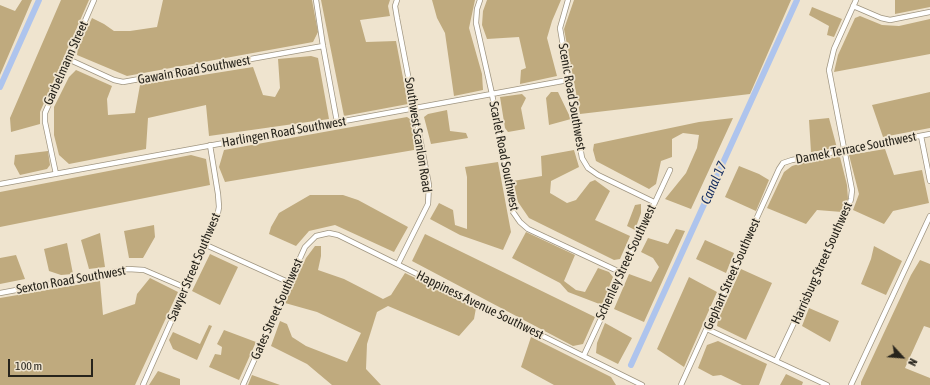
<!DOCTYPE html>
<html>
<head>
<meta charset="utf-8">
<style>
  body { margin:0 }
  #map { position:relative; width:930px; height:385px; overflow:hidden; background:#efe4cf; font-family:"Asap Condensed",sans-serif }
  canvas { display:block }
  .north { position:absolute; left:882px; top:337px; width:40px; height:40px; -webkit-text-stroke:3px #efe4cf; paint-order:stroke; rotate:116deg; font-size:11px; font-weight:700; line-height:16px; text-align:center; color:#27241c }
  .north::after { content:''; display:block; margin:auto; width:14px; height:18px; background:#27241c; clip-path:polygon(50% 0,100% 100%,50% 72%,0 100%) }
  .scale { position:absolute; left:8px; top:359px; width:85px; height:18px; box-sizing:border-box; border:2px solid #27241c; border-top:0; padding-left:5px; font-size:12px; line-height:14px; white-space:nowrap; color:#27241c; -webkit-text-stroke:3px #efe4cf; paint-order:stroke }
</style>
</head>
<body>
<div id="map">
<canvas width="930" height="385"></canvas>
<div class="north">N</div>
<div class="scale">100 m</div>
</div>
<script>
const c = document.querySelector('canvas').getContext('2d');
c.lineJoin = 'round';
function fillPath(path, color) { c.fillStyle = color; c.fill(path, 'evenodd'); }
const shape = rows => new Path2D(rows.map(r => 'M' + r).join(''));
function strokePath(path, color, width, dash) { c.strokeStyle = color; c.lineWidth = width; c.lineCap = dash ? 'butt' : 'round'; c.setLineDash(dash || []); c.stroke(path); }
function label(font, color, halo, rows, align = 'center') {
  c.font = font + ' "Asap Condensed",sans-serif'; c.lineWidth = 3.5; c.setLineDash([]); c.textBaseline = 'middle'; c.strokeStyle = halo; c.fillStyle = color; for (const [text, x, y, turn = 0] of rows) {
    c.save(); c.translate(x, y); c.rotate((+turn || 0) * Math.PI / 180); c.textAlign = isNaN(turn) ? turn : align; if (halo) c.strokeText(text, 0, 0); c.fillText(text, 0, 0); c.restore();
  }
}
const forest = shape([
  [22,0,32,0,0,75,0,5,15,11],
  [61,0,89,0,40,112,40,124,11,132,10,118],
  [163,0,312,0,318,32,313,42,127,76,77,55,78,48,92,18,104,24,114,31,130,31,157,27],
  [321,0,390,0,388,6,390,16,360,20,366,42,396,41,408,104,344,116],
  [432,0,475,0,469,28,482,74,483,90,454,96,445,33,437,18],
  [487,0,561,0,552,21,547,38,557,76,520,84,521,70,526,68,519,37,487,39,482,25,483,11],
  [574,0,791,0,750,94,580,114,564,29],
  [895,0,930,0,930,7,895,14],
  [812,7,842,19,834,37,827,35,829,26,809,15],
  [860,16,882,25,899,26,930,19,930,54,834,72,838,55,855,18],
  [311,56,318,58,329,119,209,136,206,105,148,118,146,149,69,164,59,155,54,135,54,107,69,77,76,70,112,86,107,99,108,115,135,113,140,85,253,67,263,95,275,97,280,88,278,59],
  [551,92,558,92,571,119,549,125,546,98],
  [930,92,930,128,883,137,872,105],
  [522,94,526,98,521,108,525,129,508,132,505,128,500,97],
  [447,110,450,131,466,133,468,138,431,144,424,117,428,114],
  [407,117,413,121,414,150,225,182,219,167,224,150],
  [733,118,691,209,665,199,686,173,697,148,699,135,683,133,672,139,672,157,661,161,656,184,649,189,596,161,593,150,594,144,699,122],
  [829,118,837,148,811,152,809,120],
  [885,149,894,175,922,170,929,203,893,211,884,224,853,210,859,194,849,155],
  [574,150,579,167,551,181,550,193,567,203,576,200,590,182,595,180,610,191,595,220,630,236,620,259,614,260,529,218,518,202,513,181,542,176,541,156],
  [48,151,50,165,47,169,20,175,14,164,15,155],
  [191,155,206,159,210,185,0,227,0,192],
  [840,157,847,185,848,199,842,212,817,210,806,224,767,208,784,172,792,166,815,159],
  [498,162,511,232,503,250,460,235,430,219,439,203,453,210,455,225,467,229,467,177,465,167],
  [739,166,759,174,769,180,756,211,725,197],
  [310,195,343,195,358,200,408,227,394,252,335,225,309,231,296,246,269,234,271,227,279,213],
  [641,204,641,213,635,230,627,226,635,205],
  [154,225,155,237,143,258,129,258,124,231],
  [676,229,685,231,644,322,614,309,629,274,651,282,659,267,653,258,641,252,648,238,668,244],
  [526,232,575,255,564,281,576,290,585,292,598,268,609,272,613,277,602,305,568,292,560,283,512,258],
  [100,233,105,267,89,269,81,240],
  [425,234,595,317,583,344,573,346,412,261],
  [705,240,734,253,726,273,696,259],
  [67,243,73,274,61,275,49,271,44,249],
  [315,246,321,246,321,256,318,270,344,279,383,299,391,295,405,273,476,308,474,319,459,336,388,306,377,312,367,344,366,369,381,385,332,385,307,364,271,346,280,321,287,324,292,337,306,346,347,362,361,333,317,312,285,303,306,258],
  [874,246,902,261,886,295,861,284,871,259],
  [210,254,238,267,220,305,192,291],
  [16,255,25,279,0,284,0,258],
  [920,260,930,264,930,328,924,326,905,368,930,378,930,385,861,385,861,382,911,275],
  [741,269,772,283,746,340,717,326,718,320],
  [689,277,717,292,684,367,657,349],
  [150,278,178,292,135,385,0,385,0,298,100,281,103,315,135,304,137,294],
  [809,308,839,321,830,342,802,326],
  [605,323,632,338,618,364,596,353,597,343],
  [209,325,212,326,197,360,173,349,169,340,173,332,200,344],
  [224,330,256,342,239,380,209,367,215,354,221,355,222,347,217,344],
  [531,337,611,377,616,385,554,385,521,367],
  [718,341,767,364,759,385,742,385,721,375,713,376,698,368,707,345],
  [158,371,180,379,180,385,149,385],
  [786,374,803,382,802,385,780,385],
  [252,375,280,385,248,385]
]);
const canal = shape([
  [0,87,39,0],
  [631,365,797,0]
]);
const street = shape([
  [316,0,323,46,337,122],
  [397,0,395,6,397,18,429,185,428,204,398,264],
  [480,0,477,9,476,23,492,94,513,212,520,222,528,229,622,273],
  [568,0,560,28,582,158,588,168,598,175,654,202],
  [853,6,881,18,890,20,930,12],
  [68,59,114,80,123,82,323,46],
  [921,136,930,181],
  [56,174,45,122,45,113,94,0],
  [0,184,568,80],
  [206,245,288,282],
  [0,293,128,269,144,270,186,288],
  [707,329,827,385],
  [584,355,670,170],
  [776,361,849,206,851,199,852,190,829,70,834,49,856,0],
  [143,385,217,218,219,207,218,194,210,145],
  [243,385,305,247,316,236,329,233,338,235,642,385],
  [681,385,779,169,783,163,792,160,930,134],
  [851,385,930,216]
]);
const streetNames = [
  ["Garbelmann Street",66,63,-66],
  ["Gawain Road Southwest",194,70,-10],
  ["Scenic Road Southwest",572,97,80],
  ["Harlingen Road Southwest",284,132,-10],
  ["Southwest Scanlon Road",418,135,81],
  ["Damek Terrace Southwest",856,148,-11],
  ["Scarlet Road Southwest",504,156,79],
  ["Schenley Street Southwest",626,262,-65],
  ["Harrisburg Street Southwest",822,263,-66],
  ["Sawyer Street Southwest",194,267,-67],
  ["Gephart Street Southwest",732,274,-66],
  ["Sexton Road Southwest",71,280,-10],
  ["Happiness Avenue Southwest",480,305,26],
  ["Gates Street Southwest",277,309,-66]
];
const waterNames = [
  ["Canal 17",714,183,-66]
];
fillPath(forest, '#bfaa7e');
strokePath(canal, '#aec4ed', 6);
strokePath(street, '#9f9581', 6);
strokePath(street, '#fff', 4.5);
label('13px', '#27241c', '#efe4cf', streetNames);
label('italic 14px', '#182f61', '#efe4cf', waterNames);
</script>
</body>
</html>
